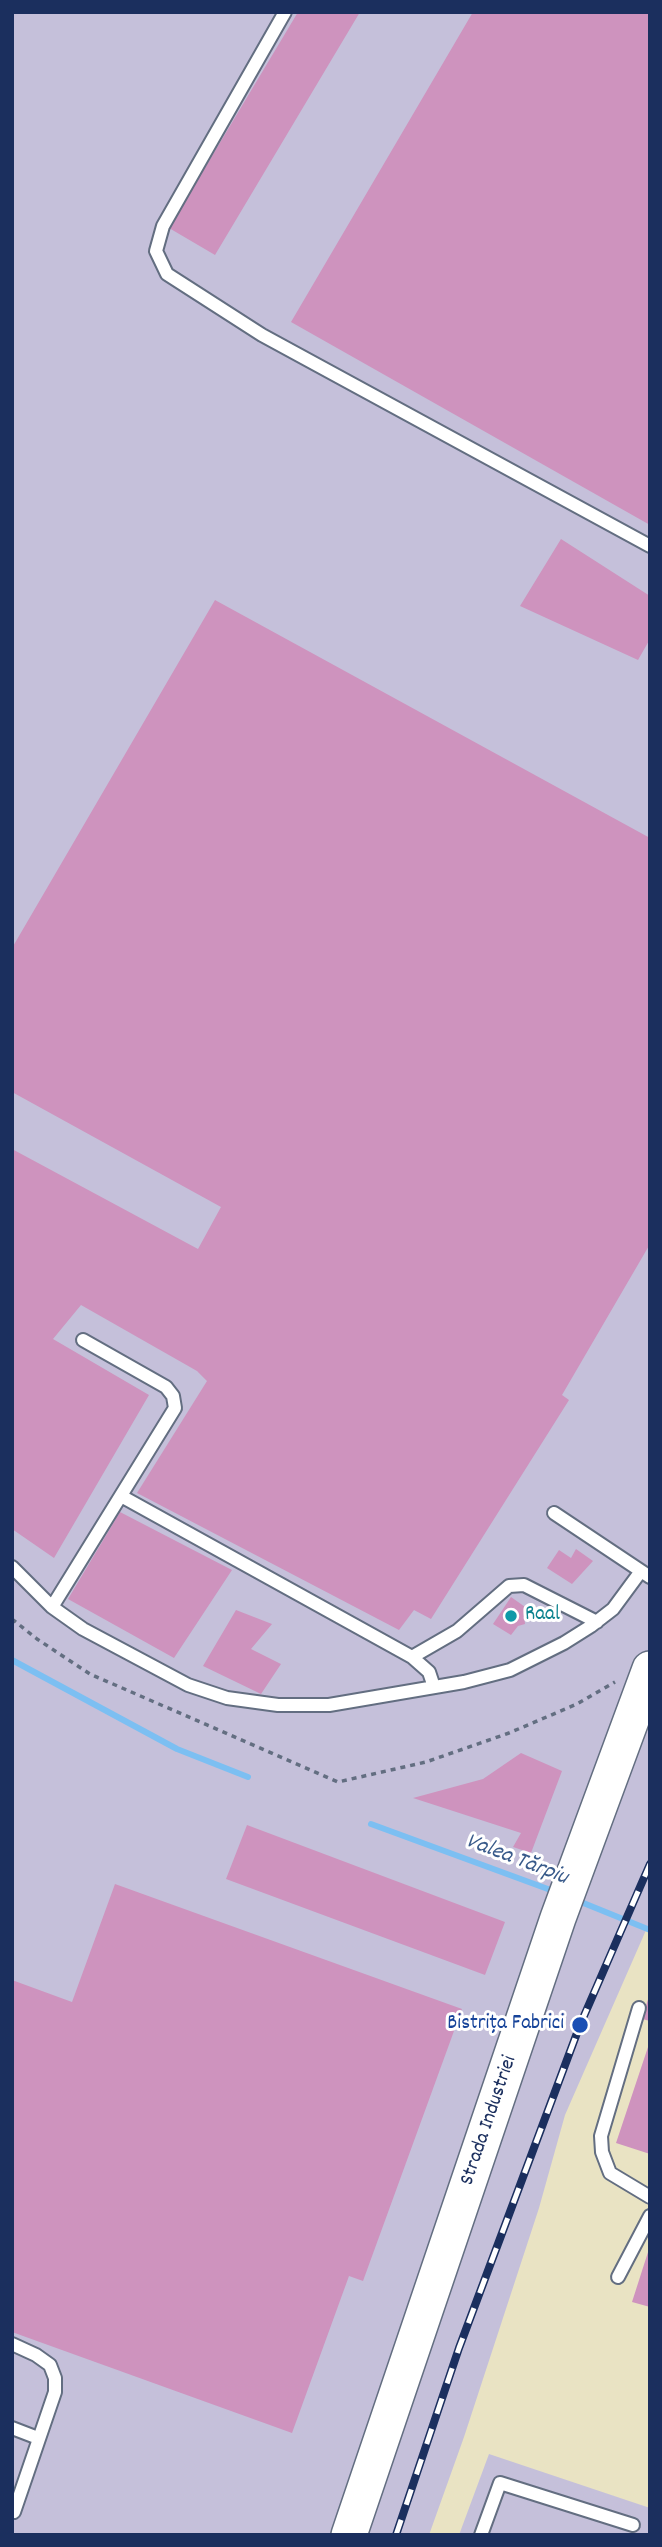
<!DOCTYPE html>
<html>
<head>
<meta charset="utf-8">
<style>
  body { margin:0 }
  #map { position:relative; width:662px; height:2547px; overflow:hidden; background:#e9e3c3; font-family:Dekko,sans-serif }
  canvas { display:block }
  .frame { position:absolute; inset:0; border:14px solid #1b2f5e; pointer-events:none }
</style>
</head>
<body>
<div id="map">
<canvas width="662" height="2547"></canvas>
<div class="frame"></div>
</div>
<script>
const c = document.querySelector('canvas').getContext('2d');
c.lineJoin = 'round';
function fillPath(path, color) { c.fillStyle = color; c.fill(path, 'evenodd'); }
const shape = rows => new Path2D(rows.map(r => 'M' + r).join(''));
function strokePath(path, color, width, dash) { c.strokeStyle = color; c.lineWidth = width; c.lineCap = dash ? 'butt' : 'round'; c.setLineDash(dash || []); c.stroke(path); }
function label(font, color, halo, rows, align = 'center') {
  c.font = font + ' Dekko,sans-serif'; c.lineWidth = 6; c.setLineDash([]); c.textBaseline = 'middle'; c.strokeStyle = halo; c.fillStyle = color; for (const [text, x, y, turn = 0] of rows) {
    c.save(); c.translate(x, y); c.rotate((+turn || 0) * Math.PI / 180); c.textAlign = isNaN(turn) ? turn : align; if (halo) c.strokeText(text, 0, 0); c.fillText(text, 0, 0); c.restore();
  }
}
const industrial = shape([
  [12,12,650,12,650,1921,565,2115,539,2208,464,2437,429,2535,12,2535],
  [489,2454,650,2508,650,2535,459,2535]
]);
const stream = shape([
  [12,1660,177,1749,248,1777],
  [371,1824,556,1892],
  [576,1900,650,1930]
]);
const building = shape([
  [298,12,360,12,215,255,169,228],
  [473,12,650,12,650,525,291,322],
  [561,539,650,596,650,639,638,660,520,606],
  [215,600,650,838,650,1244,562,1395,569,1400,431,1619,414,1610,399,1630,137,1493,207,1381,197,1371,81,1305,53,1339,149,1395,54,1558,12,1529,12,1149,198,1249,221,1207,12,1092,12,948],
  [120,1512,232,1570,174,1658,68,1599],
  [576,1549,593,1561,572,1584,547,1568,559,1550,571,1558],
  [511,1597,528,1609,524,1615,525,1624,518,1626,511,1635,493,1624],
  [236,1610,272,1624,251,1649,281,1664,261,1694,203,1666],
  [521,1753,562,1771,531,1853,513,1847,521,1833,413,1798,483,1779],
  [247,1825,505,1922,485,1975,226,1879],
  [115,1884,462,2009,363,2281,349,2276,292,2433,12,2332,12,1980,72,2002],
  [649,1996,650,1996,650,2021,642,2019],
  [649,2044,650,2044,650,2154,616,2143],
  [649,2249,650,2249,650,2307,632,2302]
]);
const path = shape([
  [12,1619,37,1639,90,1674,338,1782,426,1762,509,1733,577,1704,615,1682]
]);
const lane = shape([
  [285,12,163,226,156,251,167,274,262,335,650,546],
  [121,1496,412,1657,429,1672,434,1687],
  [554,1513,650,1577],
  [12,1567,52,1607,83,1629,188,1685,227,1698,278,1705,329,1705,464,1682,510,1670,564,1643,591,1626,613,1609,641,1571],
  [52,1607,175,1408,173,1396,166,1387,83,1340],
  [412,1657,457,1631,509,1586,524,1585,597,1622],
  [639,2008,601,2136,602,2152,610,2173,650,2197],
  [618,2277,650,2216],
  [12,2344,36,2355,50,2365,55,2378,55,2392,14,2512],
  [12,2428,38,2438],
  [481,2535,500,2483,633,2525]
]);
const secondary = shape([
  [349,2535,558,1918,650,1669]
]);
const rail = shape([
  [396,2535,459,2348,580,2025,650,1864]
]);
const markers = [
  [511,1616,7,"#0f9aa8"],
  [580,2025,9,"#1a4fb4"]
];
const cultureNames = [
  ["Raal",525,1616]
];
const transitNames = [
  ["Bistrița Fabrici",564,2025]
];
const streetNames = [
  ["Strada Industriei",490,2121,-71]
];
const waterNames = [
  ["Valea Tărpiu",516,1861,21]
];
fillPath(industrial, '#c5c0da');
strokePath(stream, '#7cbff2', 6);
fillPath(building, '#ce93be');
strokePath(lane, '#636e81', 16);
strokePath(secondary, '#636e81', 38);
strokePath(path, '#636e81', 3.5, [5, 5]);
strokePath(lane, '#fff', 12);
strokePath(secondary, '#fff', 35);
strokePath(rail, '#1b2f5e', 8);
strokePath(rail, '#fff', 5, [16]);
for (const [x, y, r, color] of markers) { const dot = new Path2D(); dot.arc(x, y, r, 0, 2 * Math.PI); c.fillStyle = color; c.fill(dot); strokePath(dot, '#fff', 2.5); }
label('21px', '#0d838f', '#fff', cultureNames, 'left');
label('21px', '#164399', '#fff', transitNames, 'right');
label('21px', '#1b2f5e', '#fff', streetNames);
label('italic 23px', '#385a8a', '#fff', waterNames);
</script>
</body>
</html>
